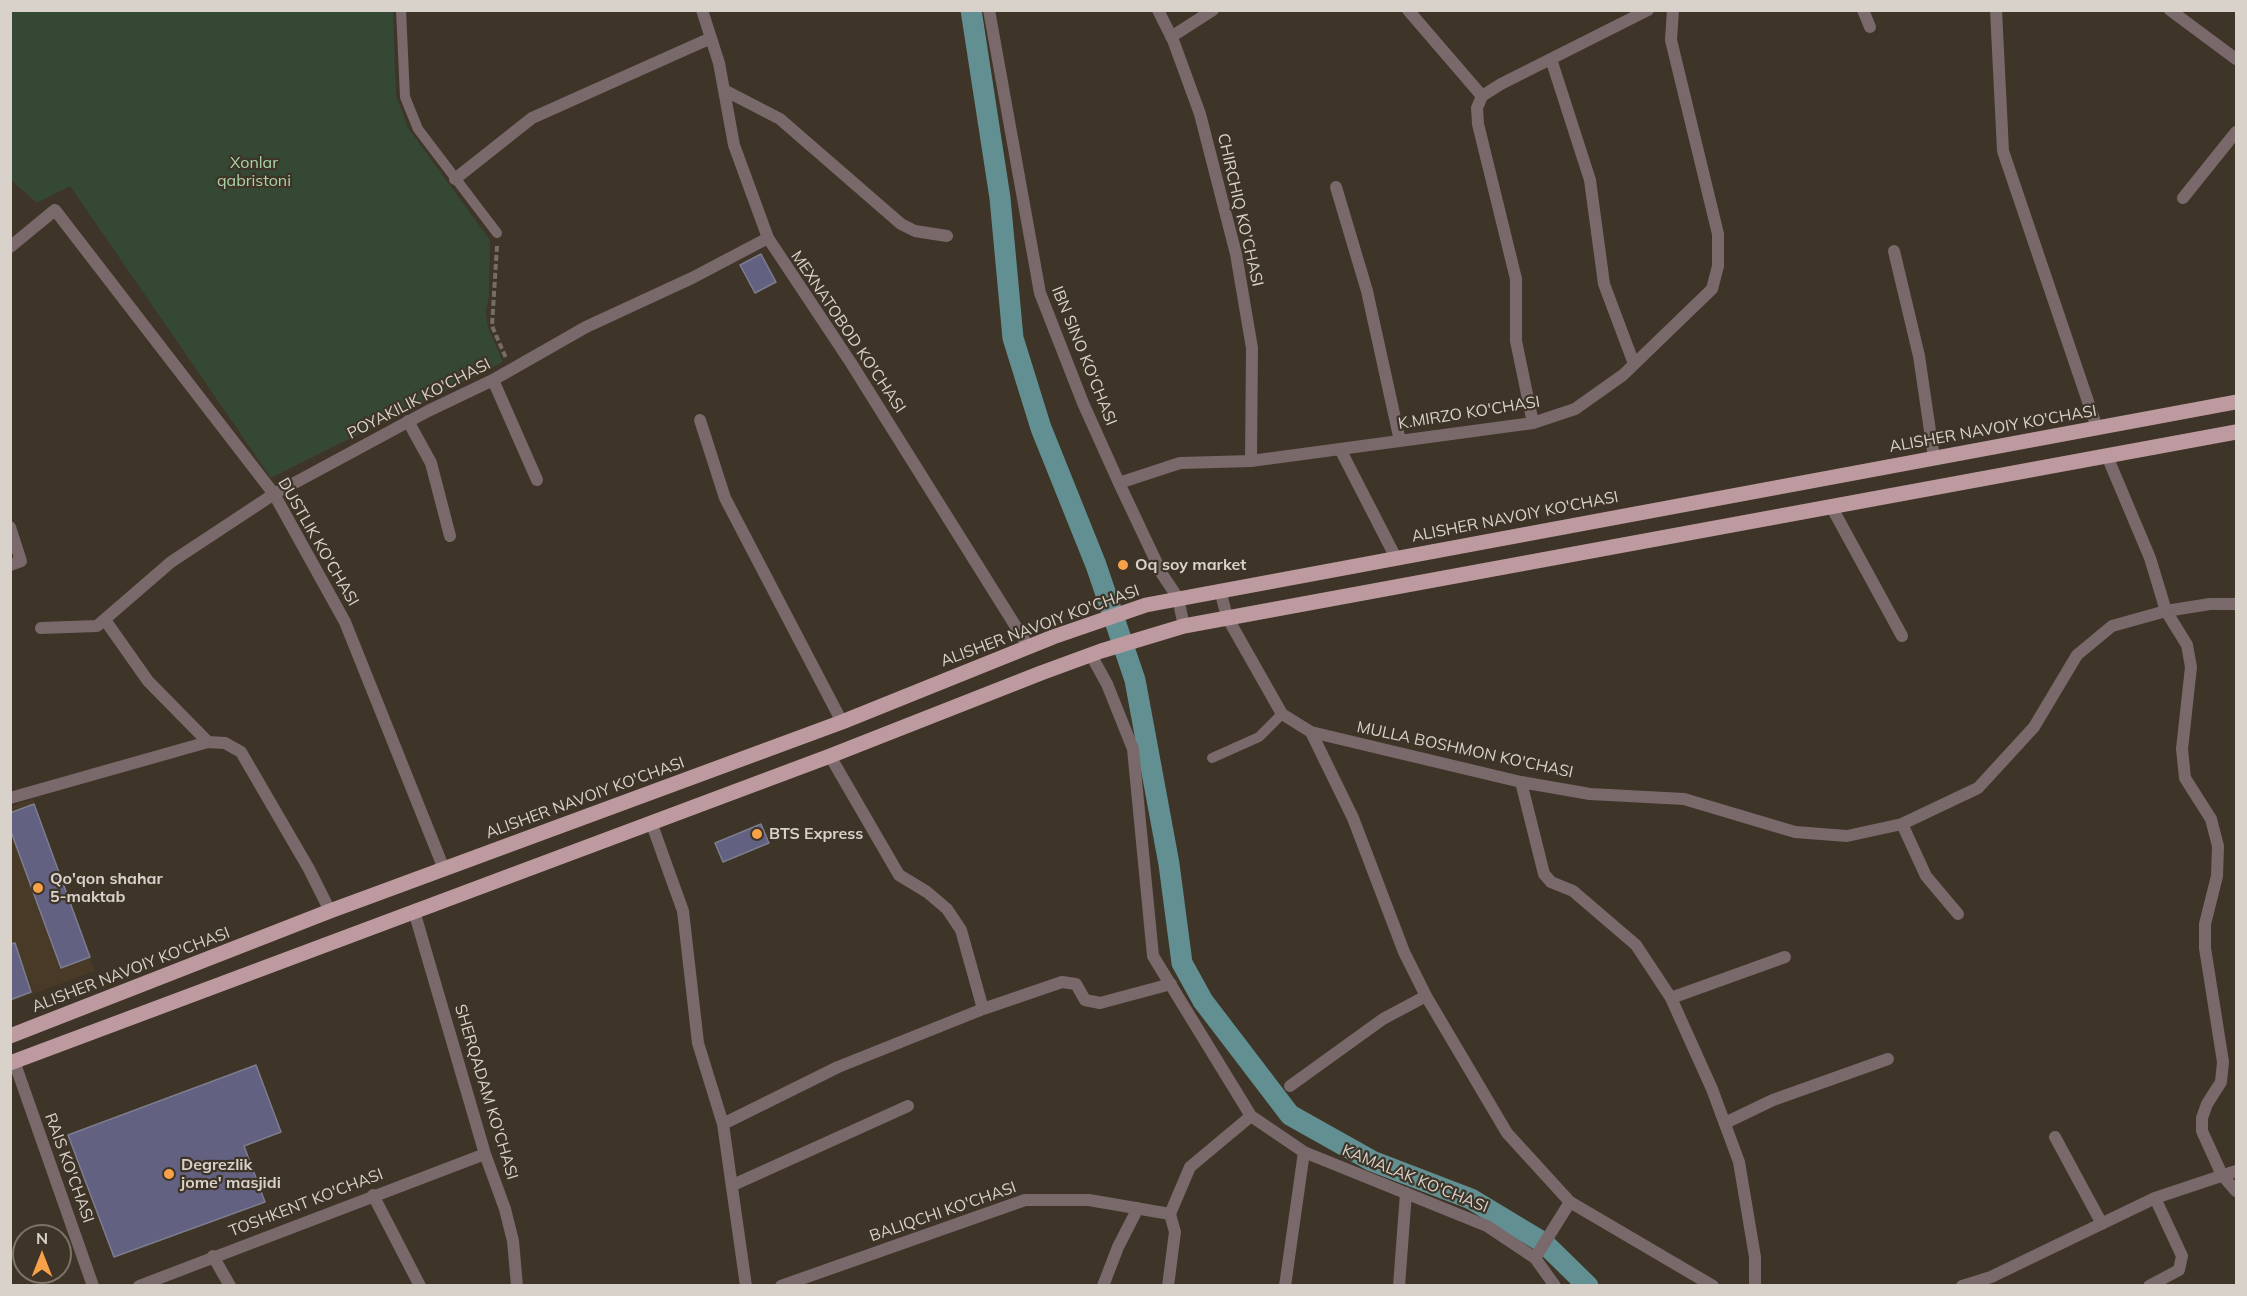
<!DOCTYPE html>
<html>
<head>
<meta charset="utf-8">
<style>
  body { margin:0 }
  #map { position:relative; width:2247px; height:1296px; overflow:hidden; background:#3e3427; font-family:Mulish,sans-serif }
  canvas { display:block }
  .frame { position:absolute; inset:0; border:12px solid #d9d2cb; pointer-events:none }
  .north { position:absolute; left:12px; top:1224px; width:60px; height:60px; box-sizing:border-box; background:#3e3427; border:2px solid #7c7369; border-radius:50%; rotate:0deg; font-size:16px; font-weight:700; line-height:24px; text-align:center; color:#d9d2cb }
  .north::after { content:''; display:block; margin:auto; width:21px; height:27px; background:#f7a148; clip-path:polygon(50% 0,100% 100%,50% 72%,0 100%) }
</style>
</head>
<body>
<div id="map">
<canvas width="2247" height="1296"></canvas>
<div class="frame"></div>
<div class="north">N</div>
</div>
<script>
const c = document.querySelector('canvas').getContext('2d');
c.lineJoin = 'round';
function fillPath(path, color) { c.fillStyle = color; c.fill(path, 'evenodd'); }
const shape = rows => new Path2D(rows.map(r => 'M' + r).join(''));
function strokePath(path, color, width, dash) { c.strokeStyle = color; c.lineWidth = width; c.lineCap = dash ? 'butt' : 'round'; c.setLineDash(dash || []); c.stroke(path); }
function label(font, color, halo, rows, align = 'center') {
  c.font = font + ' Mulish,sans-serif'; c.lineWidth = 4.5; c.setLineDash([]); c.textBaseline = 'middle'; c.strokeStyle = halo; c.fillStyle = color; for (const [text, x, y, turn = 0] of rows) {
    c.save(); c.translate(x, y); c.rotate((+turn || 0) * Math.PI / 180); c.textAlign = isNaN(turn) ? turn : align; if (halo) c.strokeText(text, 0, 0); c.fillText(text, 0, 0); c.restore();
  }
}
const built = shape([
  [33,799,95,971,11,1002,11,806]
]);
const green = shape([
  [11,10,393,11,396,95,408,128,490,240,489,296,486,312,488,327,503,362,271,478,70,186,37,203,11,180]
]);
const canal = shape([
  [971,10,1000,198,1013,338,1041,428,1096,565,1135,680,1169,864,1182,963,1203,1001,1290,1115,1372,1161,1471,1199,1544,1243,1588,1286]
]);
const building = shape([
  [761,254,776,282,755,293,740,265,761,254],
  [34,804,90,957,61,968,10,829,10,813,34,804],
  [761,824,769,843,723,862,715,843,761,824],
  [15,943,31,992,10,1000,10,944,15,943],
  [256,1065,281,1132,244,1146,265,1202,114,1257,68,1135,256,1065]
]);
const path = shape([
  [497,246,492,326,506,358]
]);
const service = shape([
  [401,10,405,97,418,129,497,233],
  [1212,758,1259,737,1282,714]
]);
const minor = shape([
  [702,10,719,63,734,145,768,238,851,363,1028,646],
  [989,10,1040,293,1083,403,1119,483,1162,574,1178,598,1184,626],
  [1158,10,1173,40,1200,114,1236,254,1252,348,1251,461],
  [1408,10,1482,96],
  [1863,10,1870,27],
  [1996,10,2003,151,2097,428],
  [2170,10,2236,59],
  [1171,37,1213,10],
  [1551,59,1590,180,1604,284,1634,364],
  [724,90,780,119,901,224,915,231,947,236],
  [455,179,532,118,711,38],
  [1336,187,1367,291,1400,441],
  [2183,198,2236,132],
  [10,247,55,210,274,494,345,622,444,869],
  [1894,251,1919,356,1934,458],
  [493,380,537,480],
  [700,420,725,498,842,722],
  [408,421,431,463,450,536],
  [1533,423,1516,341,1516,279,1478,124,1477,108,1482,96,1501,84,1648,10],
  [1340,449,1396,558],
  [2107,456,2150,558,2166,611,2187,645,2191,667,2182,749,2185,778,2211,819,2218,846,2217,876,2205,924,2205,948,2223,1062,2221,1082,2207,1104,2202,1118,2202,1131,2222,1175,2236,1191],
  [1119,483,1180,463,1251,461,1533,423,1575,409,1623,375,1712,289,1718,266,1718,234,1671,40,1673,10],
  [1831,506,1902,636],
  [10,527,21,561,10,565],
  [1220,590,1227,617,1282,714,1311,732,1353,818,1404,952,1426,996,1507,1133,1570,1202,1713,1286],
  [105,620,148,681,208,742],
  [41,628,97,626,171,562,274,494,428,411,493,380,586,327,692,278,768,238],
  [1091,655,1107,684,1133,749,1153,956,1251,1116,1304,1152,1487,1226,1535,1258,1555,1286],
  [1311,732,1521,782,1590,794,1684,799,1795,832,1847,836,1902,824,1978,788,2034,727,2077,655,2112,626,2166,611,2210,604,2236,604],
  [830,756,899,875,927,892,947,909,961,930,983,1009,1062,982,1076,984,1085,1000,1100,1003,1171,984],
  [1521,782,1544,874,1551,882,1573,891,1636,945,1671,998,1712,1089,1739,1162,1755,1257,1755,1286],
  [10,798,208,742,225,743,241,752,309,869,330,911],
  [651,822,683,911,698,1043,723,1124,746,1286],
  [1902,824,1926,876,1958,914],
  [414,911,485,1154,505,1209,513,1241,517,1286],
  [1671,998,1785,957],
  [14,1061,93,1286],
  [1290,1086,1383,1019,1426,996],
  [1725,1123,1773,1100,1888,1059],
  [723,1124,838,1067,983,1009],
  [2055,1137,2102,1224],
  [733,1185,908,1106],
  [373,1195,420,1286],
  [213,1256,230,1286],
  [1535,1258,1570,1202],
  [139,1286,485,1154],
  [781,1286,1025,1200,1089,1200,1170,1214,1190,1167,1251,1116],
  [1103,1286,1118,1247,1138,1208],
  [1168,1286,1175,1232,1170,1214],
  [1285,1286,1304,1152],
  [1399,1286,1406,1193],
  [1962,1286,1991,1277,2155,1198,2236,1171],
  [2149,1286,2179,1270,2182,1256,2155,1198]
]);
const primary = shape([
  [10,1036,330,911,842,722,1053,637,1146,605,2236,402],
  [10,1063,830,756,1041,673,1101,651,1184,626,2236,432]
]);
const markers = [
  [1123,565,6,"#f7a148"],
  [757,834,6,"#f7a148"],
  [38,888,6,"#f7a148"],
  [169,1174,6,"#f7a148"]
];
const parkNames = [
  ["Xonlar",254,163],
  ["qabristoni",254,181]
];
const streetNames = [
  ["CHIRCHIQ KO’CHASI",1240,210,77],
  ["MEXNATOBOD KO'CHASI",848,332,56],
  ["IBN SINO KO‘CHASI",1084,356,68],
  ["POYAKILIK KO'CHASI",419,399,-27],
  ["K.MIRZO KO'CHASI",1469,413,-9],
  ["ALISHER NAVOIY KO'CHASI",1993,429,-10],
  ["ALISHER NAVOIY KO'CHASI",1515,517,-11],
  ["DUSTLIK KO'CHASI",318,542,60],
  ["ALISHER NAVOIY KO'CHASI",1040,626,-20],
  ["MULLA BOSHMON KO'CHASI",1465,750,12],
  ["ALISHER NAVOIY KO'CHASI",585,798,-20],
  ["ALISHER NAVOIY KO'CHASI",131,970,-21],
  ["SHERQADAM KO'CHASI",486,1092,73],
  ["RAIS KO'CHASI",69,1168,70],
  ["KAMALAK KO'CHASI",1415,1179,22],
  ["TOSHKENT KO'CHASI",306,1203,-21],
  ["BALIQCHI KO'CHASI",943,1212,-19]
];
const poiNames = [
  ["Oq soy market",1135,565],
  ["BTS Express",769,834],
  ["Qo'qon shahar",50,879],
  ["5-maktab",50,897],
  ["Degrezlik",181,1165],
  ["jome' masjidi",181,1183]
];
fillPath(built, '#483a27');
fillPath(green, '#344834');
strokePath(canal, '#629092', 21);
fillPath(building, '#626181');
strokePath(building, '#7c7d8e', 1.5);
strokePath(path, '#776e63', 4, [6, 3]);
strokePath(service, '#7a696b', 10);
strokePath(minor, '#7a696b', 12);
strokePath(primary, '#bd9a9f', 15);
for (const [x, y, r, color] of markers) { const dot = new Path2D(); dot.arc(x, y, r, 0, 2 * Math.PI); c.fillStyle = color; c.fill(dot); strokePath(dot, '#3e3427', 2); }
label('16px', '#a8d6a7', '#3e3427', parkNames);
label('16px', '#d9d2cb', '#3e3427', streetNames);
label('bold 16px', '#d9d2cb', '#3e3427', poiNames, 'left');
</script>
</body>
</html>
